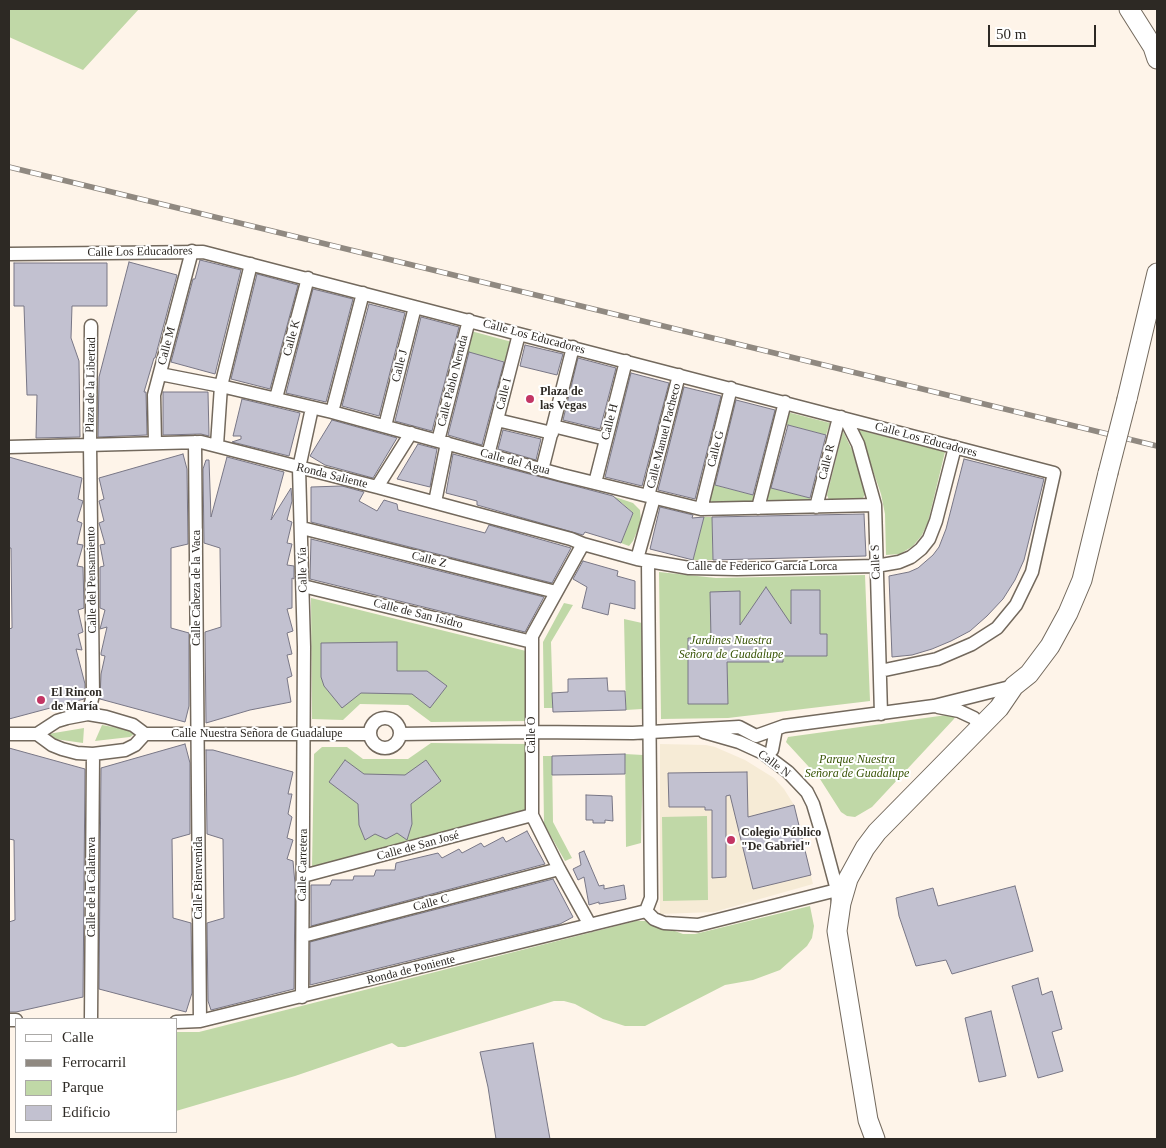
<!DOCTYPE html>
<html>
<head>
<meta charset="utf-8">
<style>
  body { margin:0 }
  #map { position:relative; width:1166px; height:1148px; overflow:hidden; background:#fef4e9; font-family:Georgia,serif }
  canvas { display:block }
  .frame { position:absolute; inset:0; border:10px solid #2d2924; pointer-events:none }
  .legend { position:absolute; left:15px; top:1018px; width:162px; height:115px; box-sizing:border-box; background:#fff; border:1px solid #aba9a7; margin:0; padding:6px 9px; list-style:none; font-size:15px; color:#2d2924 }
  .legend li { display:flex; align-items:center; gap:10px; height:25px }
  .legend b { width:25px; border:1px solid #aba9a7 }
  .scale { position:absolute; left:988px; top:25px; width:108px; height:22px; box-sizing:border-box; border:2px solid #2d2924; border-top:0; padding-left:6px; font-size:15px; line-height:18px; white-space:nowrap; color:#2d2924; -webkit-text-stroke:4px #fff; paint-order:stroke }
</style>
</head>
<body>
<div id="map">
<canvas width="1166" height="1148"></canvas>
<div class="frame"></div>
<ul class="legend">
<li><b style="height:6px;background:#fff"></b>Calle</li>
<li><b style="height:6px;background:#908981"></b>Ferrocarril</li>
<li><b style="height:14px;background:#c0d8a7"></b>Parque</li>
<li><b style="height:14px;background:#c2c1d0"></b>Edificio</li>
</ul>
<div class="scale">50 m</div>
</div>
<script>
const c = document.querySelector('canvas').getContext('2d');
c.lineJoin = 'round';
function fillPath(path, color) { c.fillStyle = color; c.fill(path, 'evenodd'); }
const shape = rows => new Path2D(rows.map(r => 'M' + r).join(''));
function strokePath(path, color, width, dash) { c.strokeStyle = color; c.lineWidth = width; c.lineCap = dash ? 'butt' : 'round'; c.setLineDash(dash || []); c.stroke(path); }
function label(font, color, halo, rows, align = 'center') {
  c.font = font + ' Georgia,serif'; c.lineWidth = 4; c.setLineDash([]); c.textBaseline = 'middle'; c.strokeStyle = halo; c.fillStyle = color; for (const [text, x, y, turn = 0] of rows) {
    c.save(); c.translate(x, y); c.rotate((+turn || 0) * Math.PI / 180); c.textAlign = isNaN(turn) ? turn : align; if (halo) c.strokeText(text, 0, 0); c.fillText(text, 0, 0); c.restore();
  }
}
const education = shape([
  [660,744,706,745,715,747,745,760,774,778,784,789,794,805,813,884,714,912,660,914]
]);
const green = shape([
  [9,9,139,9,83,70,9,37],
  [471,331,512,342,507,362,466,352],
  [787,412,830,423,826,435,784,424],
  [859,430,945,452,928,522,922,535,913,546,900,554,886,555,885,514,881,494],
  [843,431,853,452,865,494,862,500,829,500,827,495],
  [714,485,757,496,755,503,713,503,710,500],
  [767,487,810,498,809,501,763,503],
  [600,492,633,503,640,510,641,522,633,541,629,546,621,543,633,513,622,503,597,496],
  [704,517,712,517,713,560,693,560],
  [659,572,716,578,865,575,870,701,728,718,661,719],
  [311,598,526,651,527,721,431,722,408,705,360,704,343,720,312,719],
  [564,603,573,605,551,642,553,708,544,708,543,642],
  [624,619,642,623,642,709,626,710],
  [954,714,956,716,953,720,872,807,855,817,847,816,841,812,820,779,786,742,788,737],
  [102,725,129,730,134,734,130,737,95,741],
  [84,728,83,743,55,739,48,734],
  [431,743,528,744,528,814,312,868,314,754,322,747,347,747,363,759,408,759],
  [625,754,643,755,641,843,626,847],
  [543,756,552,756,553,822,572,858,565,861,544,824],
  [707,816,708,900,663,901,662,817],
  [810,906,814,926,812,938,807,946,780,970,753,980,725,985,645,1026,625,1026,603,1019,575,1004,564,1001,554,1001,405,1047,398,1047,392,1043,295,1076,176,1111,176,1032,199,1032,636,921,647,921,683,934,695,934]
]);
const building = shape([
  [200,260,241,270,215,374,171,362,193,279,195,279,200,260],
  [129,262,177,275,155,358,154,358,144,392,146,392,147,435,98,437,99,377,129,262],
  [14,263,107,263,107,306,72,306,71,338,79,361,80,437,36,438,37,395,27,395,24,306,14,306,14,263],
  [257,274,298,285,270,389,231,379,257,274],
  [313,289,353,299,326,402,286,393,313,289],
  [369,304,405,313,379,416,342,406,369,304],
  [421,317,459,327,432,431,395,421,421,317],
  [525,345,563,354,557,375,520,366,525,345],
  [469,352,504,362,482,445,448,435,469,352],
  [578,358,616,368,600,429,563,420,578,358],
  [631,373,669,383,642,486,605,477,631,373],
  [684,387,721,396,695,499,658,490,684,387],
  [163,392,208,392,209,436,201,434,163,435,163,392],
  [242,399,300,413,289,456,232,442,241,439,241,436,233,436,242,399],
  [736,400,775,410,753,495,715,485,736,400],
  [332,420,397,438,373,478,325,465,310,456,332,420],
  [788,425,826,435,810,498,771,488,788,425],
  [503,430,541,439,536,460,498,449,503,430],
  [418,444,437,449,430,487,397,479,418,444],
  [183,454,187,469,188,544,171,548,171,628,189,633,189,706,185,722,100,699,101,674,105,656,101,655,101,653,107,627,100,629,105,610,100,608,100,567,104,566,100,545,105,544,99,523,104,521,99,501,104,499,99,478,183,454],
  [453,454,613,496,633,513,621,543,585,532,583,535,477,505,477,501,446,493,453,454],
  [9,457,82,478,78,499,83,501,77,521,82,523,77,544,83,545,77,566,83,567,84,608,78,610,83,632,78,634,82,650,76,649,85,684,85,694,84,699,9,719,9,629,12,628,11,548,9,548,9,457],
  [227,457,284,472,271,520,291,488,292,501,287,520,292,522,287,543,292,544,287,565,294,566,294,579,292,578,292,608,287,609,293,631,287,633,292,654,287,655,292,676,287,678,291,702,250,710,206,723,205,632,221,627,220,548,204,543,203,469,206,460,209,460,211,517,227,457],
  [964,459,1044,479,1024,560,1015,580,1003,599,987,616,970,631,951,641,932,649,912,655,892,657,889,576,909,572,918,568,933,555,939,547,946,529,964,459],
  [342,486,364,492,359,501,377,511,384,500,397,504,398,510,485,533,489,525,571,548,552,583,311,522,311,487,342,486],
  [660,507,693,515,692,518,704,517,693,560,650,549,660,507],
  [864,514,866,556,713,560,712,517,864,514],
  [311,539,544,597,525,632,310,579,311,539],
  [583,561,618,571,617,576,635,581,635,609,610,603,608,615,582,608,587,587,573,579,583,561],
  [766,587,791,624,791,590,820,590,820,634,827,634,827,656,783,656,783,662,727,662,728,704,688,704,688,638,711,638,710,592,740,591,740,625,766,587],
  [397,642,397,671,427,671,447,686,430,708,412,694,361,693,342,708,324,686,321,677,321,643,397,642],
  [607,678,608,691,625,691,626,710,553,712,552,693,568,692,568,679,607,678],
  [185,744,190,763,190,834,172,839,173,918,191,923,192,993,186,1012,99,989,101,768,185,744],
  [9,748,85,769,83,997,16,1012,9,1012,9,922,15,920,14,840,9,839,9,748],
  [206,750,213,750,293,772,288,794,292,794,288,814,292,817,287,838,293,840,287,859,293,861,295,884,294,989,211,1010,208,1001,207,923,224,918,223,839,207,834,206,750],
  [625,754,625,774,552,775,552,756,625,754],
  [345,760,364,774,405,775,426,760,441,781,411,804,412,824,407,840,397,833,386,839,375,834,365,840,359,825,358,804,329,782,345,760],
  [747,772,748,817,794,805,811,875,753,889,730,795,726,796,726,877,712,878,712,810,705,810,705,807,669,807,668,773,747,772],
  [586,795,612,796,613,821,605,820,605,823,593,823,593,820,586,820,586,795],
  [527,831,545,864,311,926,311,885,330,885,332,880,353,880,354,876,374,876,376,870,395,870,396,863,438,853,442,858,459,849,462,853,481,843,484,847,503,837,506,842,527,831],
  [584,851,599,886,604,885,604,889,624,885,626,899,599,904,599,902,589,905,584,877,578,880,573,869,581,865,579,853,584,851],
  [553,879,573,917,560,924,310,985,310,942,553,879],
  [1015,886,1033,951,952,974,946,960,916,966,899,916,896,898,933,888,938,906,1015,886],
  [1038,978,1042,995,1052,991,1062,1029,1052,1032,1063,1071,1038,1078,1012,986,1038,978],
  [991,1011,1006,1076,979,1082,965,1018,991,1011],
  [533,1043,550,1139,496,1139,488,1087,480,1052,533,1043]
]);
const street = shape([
  [9,254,203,252,1054,473,1032,572,1016,605,997,628,972,644,937,659,880,671],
  [160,374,221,386,332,412,562,475,701,509,875,505],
  [276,398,308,278],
  [332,412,363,293],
  [497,420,552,433],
  [385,426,415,307],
  [553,426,606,439],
  [438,441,469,320],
  [195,442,200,1021],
  [155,443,154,395,192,251],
  [217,445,221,386,251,264],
  [9,447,201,442,377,487,571,539,583,544,637,559,689,568,737,569,876,566,899,562,911,557,921,549,929,539,936,521,955,447],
  [488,455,519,334],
  [542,470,573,347],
  [595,483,626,361],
  [377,487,411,433],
  [648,496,679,375],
  [435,502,447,443],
  [816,507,837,425,841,417,848,424,858,444,875,505,881,714],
  [758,508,785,402],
  [701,509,731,388],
  [302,528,556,592],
  [583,544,532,636,532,815,559,869,590,925],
  [637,559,654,498],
  [303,586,532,642],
  [938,707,959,711,974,718,980,728],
  [88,714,93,695,90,444,91,326],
  '370 733a15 15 0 1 1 30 0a15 15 0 1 1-30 0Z',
  [704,732,739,742,763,753,788,772,807,792,813,804,822,834,837,890,838,903],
  [9,734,37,734,57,721,67,718,88,714,106,717,133,725,145,734,369,734],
  [37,734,52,745,62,749,77,753,93,754,125,750,135,745,145,734],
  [401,734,532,732,633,733,739,727,756,736,784,726,934,706,1014,686],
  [772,750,776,729],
  [303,876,532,815],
  [646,911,651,898,648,561],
  [646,911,654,919,664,923,698,925,837,890],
  [303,936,559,869],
  [302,997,304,647,299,468,312,408],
  [91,1019,93,754],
  [9,1020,16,1020],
  [176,1022,200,1021,646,911]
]);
const secondary = shape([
  [1129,9,1153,47,1157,59],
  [1127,399,1157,273],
  [875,1139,868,1120,837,931,841,903,848,879,865,848,877,832,999,708,1014,686,1029,674,1050,646,1068,613,1082,580,1108,473]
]);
const rail = shape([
  [9,167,1157,446]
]);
const secondaryBridge = shape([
  [1108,473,1127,399]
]);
const markers = [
  [530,399,5,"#c33564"],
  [41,700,5,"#c33564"],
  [731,840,5,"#c33564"]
];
const streetNames = [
  ["Calle Los Educadores",140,252,-1],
  ["Calle Los Educadores",534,337,15],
  ["Calle K",292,338,-75],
  ["Calle M",167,346,-75],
  ["Calle J",400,366,-76],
  ["Calle Pablo Neruda",453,381,-76],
  ["Plaza de la Libertad",91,385,-89],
  ["Calle I",504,394,-76],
  ["Calle H",610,422,-76],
  ["Calle Manuel Pacheco",664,436,-76],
  ["Calle Los Educadores",926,440,15],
  ["Calle G",716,449,-76],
  ["Calle del Agua",515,462,15],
  ["Calle R",827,462,-76],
  ["Ronda Saliente",332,476,14],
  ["Calle Z",429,560,14],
  ["Calle S",876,562,-92],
  ["Calle de Federico García Lorca",762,567],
  ["Calle Vía",303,570,-91],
  ["Calle del Pensamiento",92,580,-91],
  ["Calle Cabeza de la Vaca",197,588,-90],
  ["Calle de San Isidro",418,614,14],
  ["Calle Nuestra Señora de Guadalupe",257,734],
  ["Calle O",532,735,-90],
  ["Calle N",774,764,37],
  ["Calle de San José",418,846,-15],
  ["Calle Carretera",303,865,-89],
  ["Calle Bienvenida",199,878,-90],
  ["Calle de la Calatrava",92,887,-90],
  ["Calle C",431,903,-15],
  ["Ronda de Poniente",411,970,-14]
];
const poiNames = [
  ["Plaza de",540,392],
  ["las Vegas",540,406],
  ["El Rincon",51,693],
  ["de María",51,707],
  ["Colegio Público",741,833],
  ["\"De Gabriel\"",741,847]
];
const parkNames = [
  ["Jardines Nuestra",731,641],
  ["Señora de Guadalupe",731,655],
  ["Parque Nuestra",857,760],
  ["Señora de Guadalupe",857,774]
];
fillPath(education, '#f6ebd6');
fillPath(green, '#c0d8a7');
fillPath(building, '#c2c1d0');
strokePath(building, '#787685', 1);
strokePath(street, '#73695d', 15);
strokePath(secondary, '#73695d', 21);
strokePath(street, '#fff', 12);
strokePath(secondary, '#fff', 19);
strokePath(rail, '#908981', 5.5);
strokePath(rail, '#fff', 4, [11]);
strokePath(secondaryBridge, '#73695d', 21, []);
strokePath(secondaryBridge, '#fff', 19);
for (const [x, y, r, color] of markers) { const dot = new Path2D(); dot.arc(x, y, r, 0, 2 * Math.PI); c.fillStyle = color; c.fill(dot); strokePath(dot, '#fff', 2); }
label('12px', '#2d2924', '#fff', streetNames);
label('bold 12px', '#2d2924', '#fff', poiNames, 'left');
label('italic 12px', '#385405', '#fff', parkNames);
</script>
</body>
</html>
